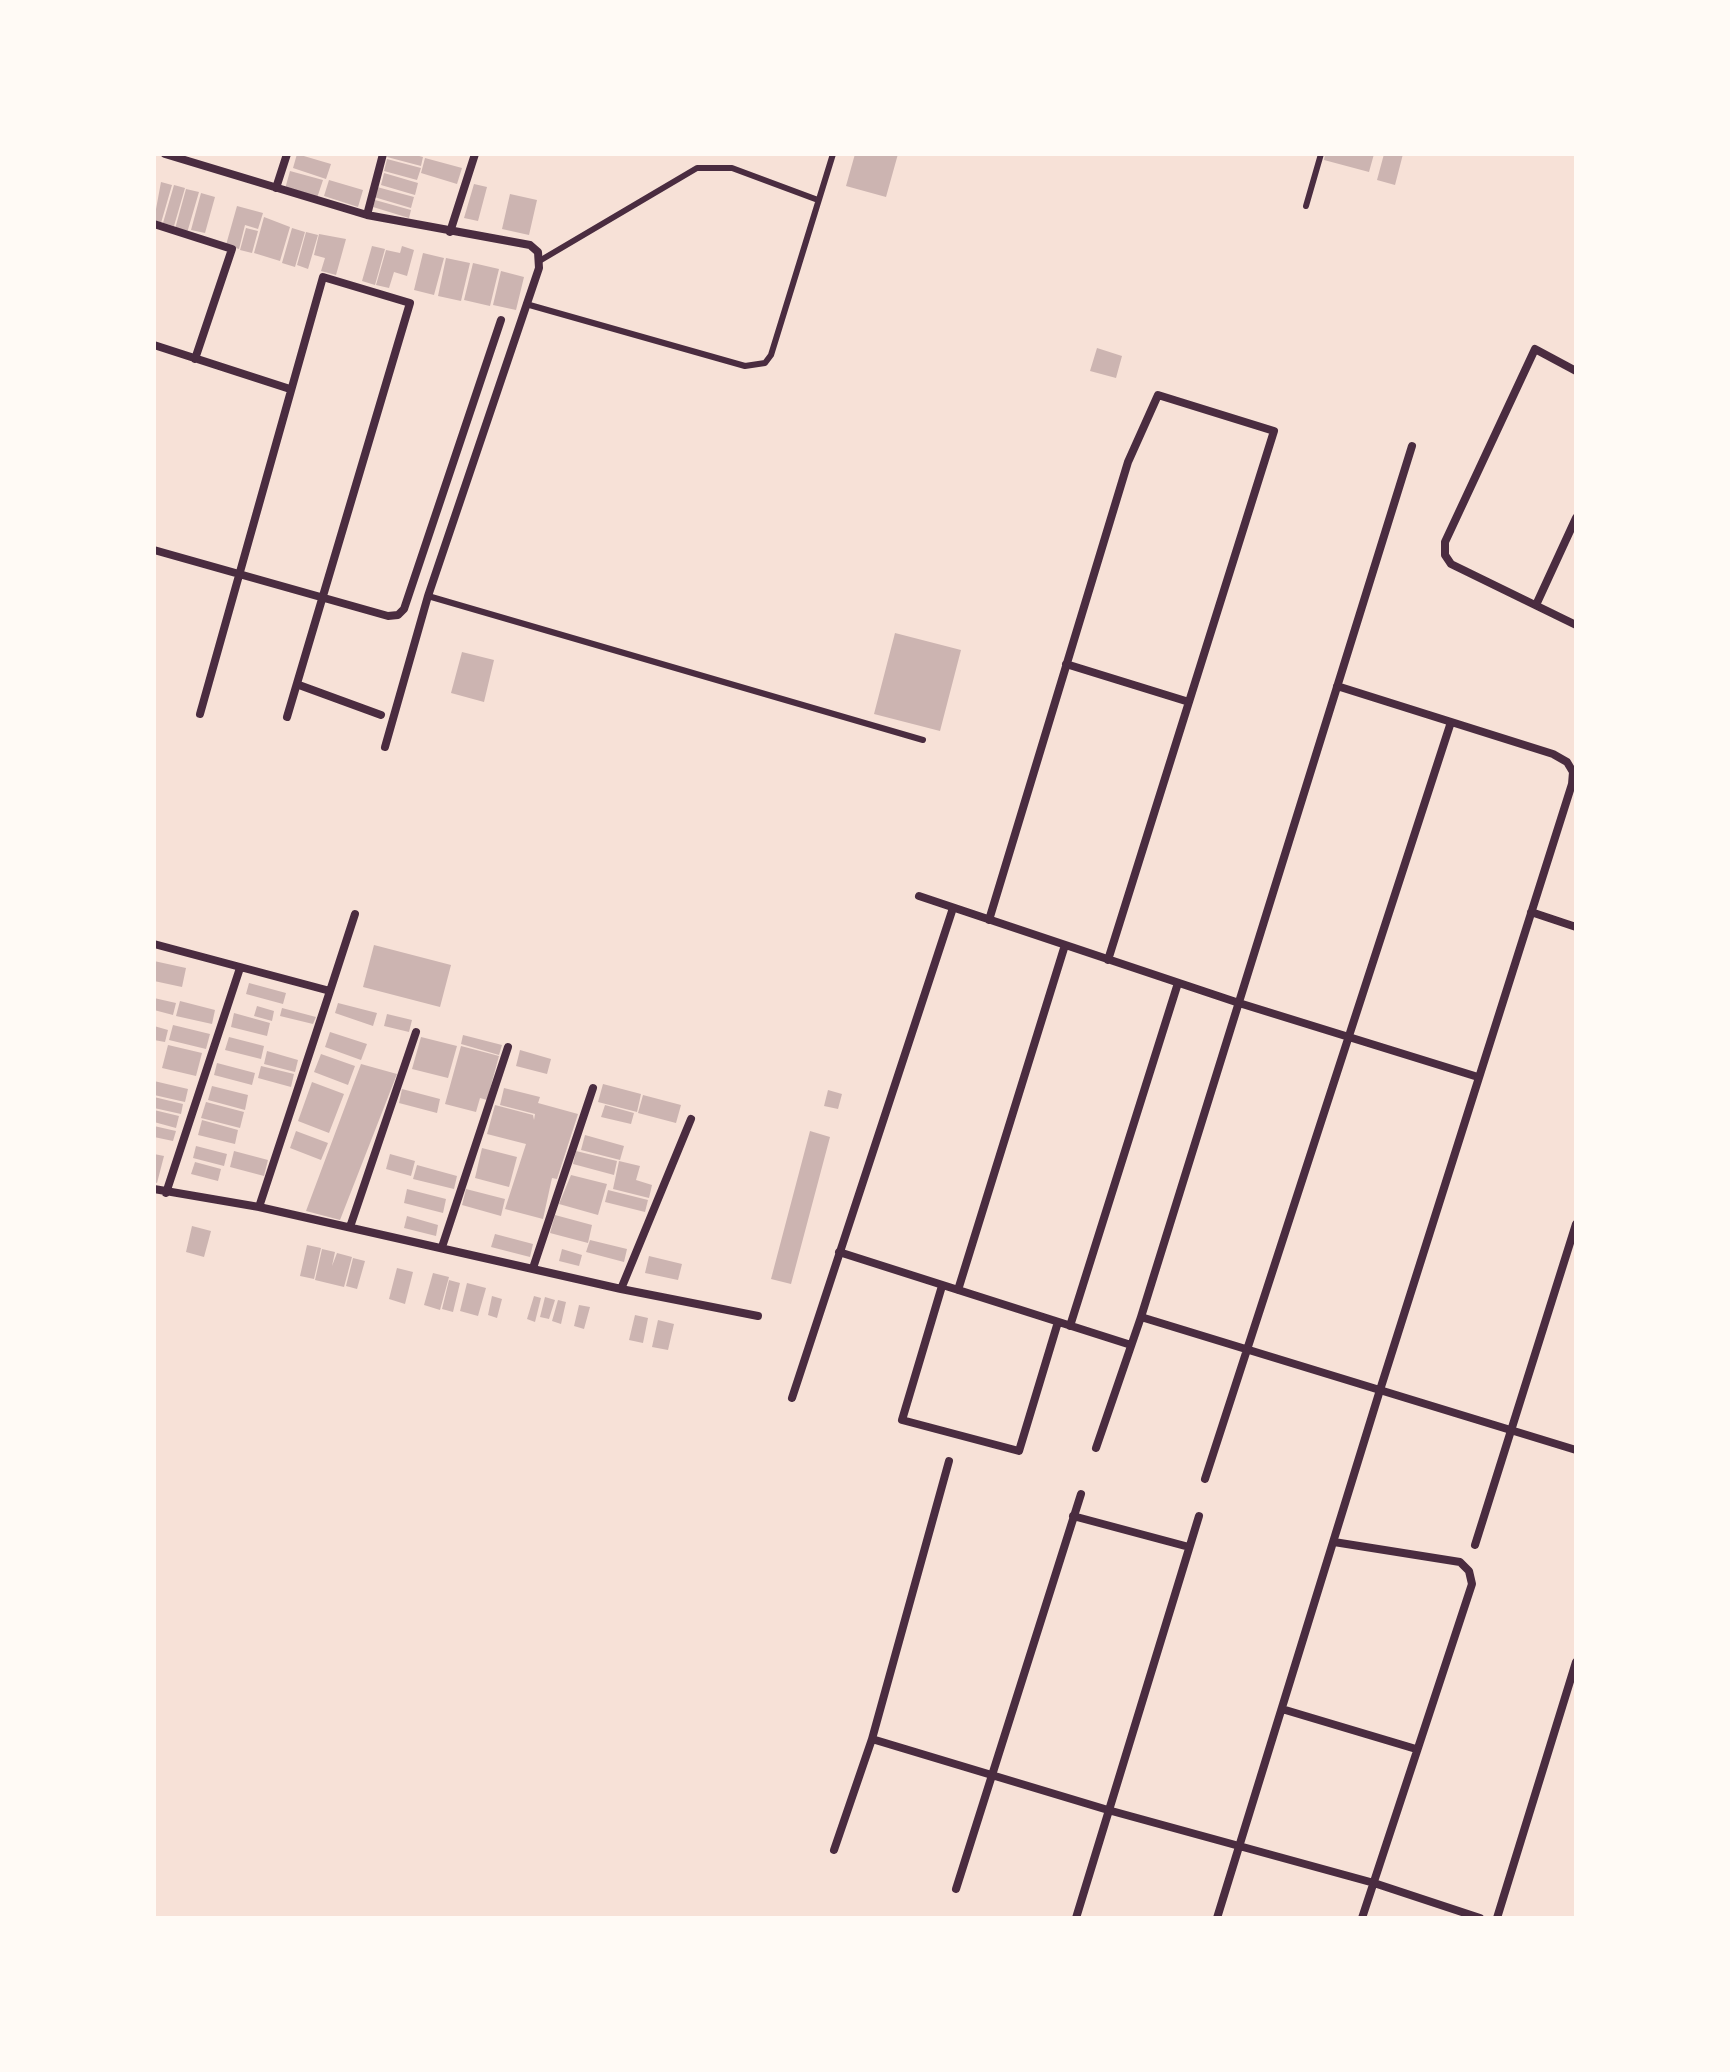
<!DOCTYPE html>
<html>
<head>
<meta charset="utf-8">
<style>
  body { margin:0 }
  #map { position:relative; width:1730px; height:2072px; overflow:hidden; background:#f7e1d7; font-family:"IBM Plex Serif",serif }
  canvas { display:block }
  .frame { position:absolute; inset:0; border:156px solid #fffaf5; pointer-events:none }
</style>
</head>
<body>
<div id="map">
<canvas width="1730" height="2072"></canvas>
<div class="frame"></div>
</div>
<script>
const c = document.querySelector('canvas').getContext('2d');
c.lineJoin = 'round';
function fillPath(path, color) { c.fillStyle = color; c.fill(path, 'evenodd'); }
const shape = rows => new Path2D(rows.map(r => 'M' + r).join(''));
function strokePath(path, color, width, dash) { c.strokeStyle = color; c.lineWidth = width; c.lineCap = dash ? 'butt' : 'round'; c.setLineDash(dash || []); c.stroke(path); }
const building = shape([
  [297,154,331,164,326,179,293,168],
  [388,154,412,154,423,157,421,166,387,157],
  [855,154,898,154,886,197,846,186],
  [1325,154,1374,154,1369,172,1324,160],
  [1384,154,1403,154,1395,185,1377,180],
  [425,158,462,168,457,184,421,173],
  [387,159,421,168,417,180,384,171],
  [290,171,323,180,317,198,285,189],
  [384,173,418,183,415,195,381,185],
  [329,180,363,190,358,207,324,196],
  [161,182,172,185,161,223,154,220],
  [474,184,487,187,478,221,464,218],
  [174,185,185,188,174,226,163,223],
  [377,187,414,197,411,208,374,197],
  [186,189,199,192,187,233,175,229],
  [201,193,215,197,205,233,191,230],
  [510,194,537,200,529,235,502,229],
  [375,200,411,210,409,218,373,207],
  [237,206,263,213,258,229,245,225,239,249,226,245],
  [264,217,290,227,280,261,254,253],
  [246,228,258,231,252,253,240,250],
  [292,228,305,232,295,267,282,263],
  [306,232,318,235,308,269,297,265],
  [319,234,346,239,336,275,321,271,325,258,314,255],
  [372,246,385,249,375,285,362,281],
  [402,246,414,250,407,276,394,272,389,288,376,285,386,250,400,253],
  [423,253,444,258,434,295,414,290],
  [446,258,470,263,461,301,438,296],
  [473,263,499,269,490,306,464,300],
  [501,271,524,277,516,310,493,305],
  [1097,348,1122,356,1116,378,1090,371],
  [895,633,961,650,940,731,874,714],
  [462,652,494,660,484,702,451,693],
  [374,945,451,965,440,1007,363,987],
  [154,961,186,968,182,987,154,981],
  [249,983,286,993,283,1004,246,994],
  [154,998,176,1003,173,1015,154,1010],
  [180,1001,215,1010,212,1024,176,1016],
  [338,1003,377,1013,373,1026,335,1013],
  [257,1006,274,1011,272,1021,254,1016],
  [282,1008,316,1017,313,1024,280,1016],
  [234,1013,270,1023,267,1036,231,1027],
  [387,1014,412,1020,409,1032,384,1026],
  [173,1025,210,1034,206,1049,169,1040],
  [154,1026,168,1030,165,1042,154,1040],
  [330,1032,367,1044,361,1060,325,1047],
  [463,1035,502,1045,499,1055,461,1044],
  [229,1037,264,1046,261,1059,225,1050],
  [421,1037,457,1046,448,1078,412,1069],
  [168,1045,202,1053,196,1076,162,1068],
  [461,1046,499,1056,487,1100,480,1098,476,1112,445,1104],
  [520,1050,551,1059,547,1074,516,1066],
  [267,1051,298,1060,295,1072,264,1064],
  [321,1054,355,1066,348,1085,314,1072],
  [217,1063,255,1073,252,1085,214,1075],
  [361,1064,397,1074,340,1220,306,1211],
  [261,1066,294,1074,291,1087,258,1078],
  [154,1081,188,1089,185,1102,154,1095],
  [312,1082,344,1094,329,1133,298,1121],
  [603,1084,641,1094,637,1112,598,1102],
  [212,1086,248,1095,245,1110,208,1100],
  [504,1088,540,1097,538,1103,578,1114,557,1179,552,1178,543,1219,505,1209,526,1144,487,1134,495,1105,533,1115,534,1120,535,1114,500,1105],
  [402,1089,440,1099,437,1113,399,1103],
  [828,1090,842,1094,838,1109,824,1106],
  [643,1095,681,1105,676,1123,638,1113],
  [154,1097,183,1104,181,1114,154,1108],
  [206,1102,244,1112,240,1128,201,1118],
  [605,1105,634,1113,631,1124,601,1117],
  [154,1110,179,1116,176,1128,154,1122],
  [202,1120,238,1130,235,1144,198,1135],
  [154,1126,176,1131,173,1141,154,1137],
  [296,1131,328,1143,321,1160,290,1148],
  [810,1131,830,1137,791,1284,771,1279],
  [585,1135,624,1146,620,1160,581,1150],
  [196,1146,227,1154,224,1166,193,1158],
  [482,1148,517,1157,509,1187,475,1178],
  [234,1151,268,1160,264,1176,230,1167],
  [576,1151,617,1161,614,1175,573,1164],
  [154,1154,164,1156,157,1183,154,1182],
  [390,1154,415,1161,411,1176,386,1169],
  [619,1161,640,1166,636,1180,652,1185,649,1198,613,1189],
  [195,1162,221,1169,218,1181,191,1174],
  [417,1165,457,1176,454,1189,413,1179],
  [571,1175,607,1184,598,1215,559,1204],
  [407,1189,446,1199,443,1213,404,1203],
  [466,1189,505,1199,501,1216,462,1205],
  [608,1190,648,1200,645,1212,605,1202],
  [555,1215,592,1225,588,1243,550,1233],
  [407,1216,438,1225,436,1236,404,1228],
  [192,1226,211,1231,204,1257,186,1252],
  [495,1234,533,1244,530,1257,491,1247],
  [590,1240,627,1249,624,1262,586,1252],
  [307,1245,321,1248,314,1279,300,1276],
  [322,1249,335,1252,332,1266,337,1253,352,1257,344,1287,315,1280],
  [562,1249,582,1255,579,1266,559,1261],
  [649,1256,682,1264,678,1280,645,1273],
  [353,1258,365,1261,357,1289,346,1286],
  [397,1268,413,1272,405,1304,389,1299],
  [433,1273,449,1277,440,1310,424,1305],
  [449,1280,460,1283,453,1312,442,1309],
  [467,1283,486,1288,478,1316,460,1311],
  [492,1296,502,1299,497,1318,488,1315],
  [534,1296,541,1298,535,1322,527,1319],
  [545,1297,555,1300,549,1319,540,1317],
  [558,1300,566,1302,561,1324,552,1321],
  [579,1305,590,1307,584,1329,574,1326],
  [635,1315,648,1318,643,1343,629,1340],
  [658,1320,674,1324,668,1350,652,1347]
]);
const service = shape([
  [1306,206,1321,154],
  [541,260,697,168,732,168,818,200],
  [526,304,745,366,765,363,771,355,833,154],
  [428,596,923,740]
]);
const minor = shape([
  [165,154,367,215,530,245,538,252,539,268,428,596,385,747],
  [276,188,287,154],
  [367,215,383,154],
  [154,224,232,249,195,359],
  [450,232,475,154],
  [154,345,290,389],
  [1576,371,1535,349,1445,542,1445,555,1451,564,1576,625],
  [154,550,388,616,398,615,404,609,501,320],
  [1536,605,1576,518],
  [1066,664,1189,702],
  [299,685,381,715],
  [200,714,323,277,410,303,287,717],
  [919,896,1239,1003,1478,1077],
  [1531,912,1576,927],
  [989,920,1128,462,1158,395,1274,431,1108,960],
  [154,944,330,991,355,914],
  [154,1189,259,1207,621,1289,758,1316],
  [166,1193,240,968],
  [259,1207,330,991],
  [350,1227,416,1032],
  [442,1247,508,1047],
  [839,1252,1131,1345],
  [533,1268,593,1088],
  [942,1286,902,1420,1019,1451,1058,1322],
  [621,1289,691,1119],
  [958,1290,1065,945],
  [1141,1317,1576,1450],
  [1070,1326,1178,983],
  [792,1398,953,908],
  [1096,1448,1141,1317,1412,446],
  [1205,1479,1451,722],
  [1073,1516,1189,1547],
  [1334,1542,1460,1562,1469,1571,1472,1584,1362,1918],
  [1475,1545,1576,1224],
  [1282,1709,1416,1749],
  [872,1739,1108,1810,1374,1883,1480,1918],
  [834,1850,872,1739,949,1461],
  [956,1889,1081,1494],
  [1076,1918,1199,1516],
  [1217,1918,1380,1390,1572,784,1573,772,1567,762,1553,754,1337,686],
  [1497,1918,1576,1662]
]);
fillPath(building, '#ccb4b1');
strokePath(service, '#4a2c40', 6);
strokePath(minor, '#4a2c40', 8);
</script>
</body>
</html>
